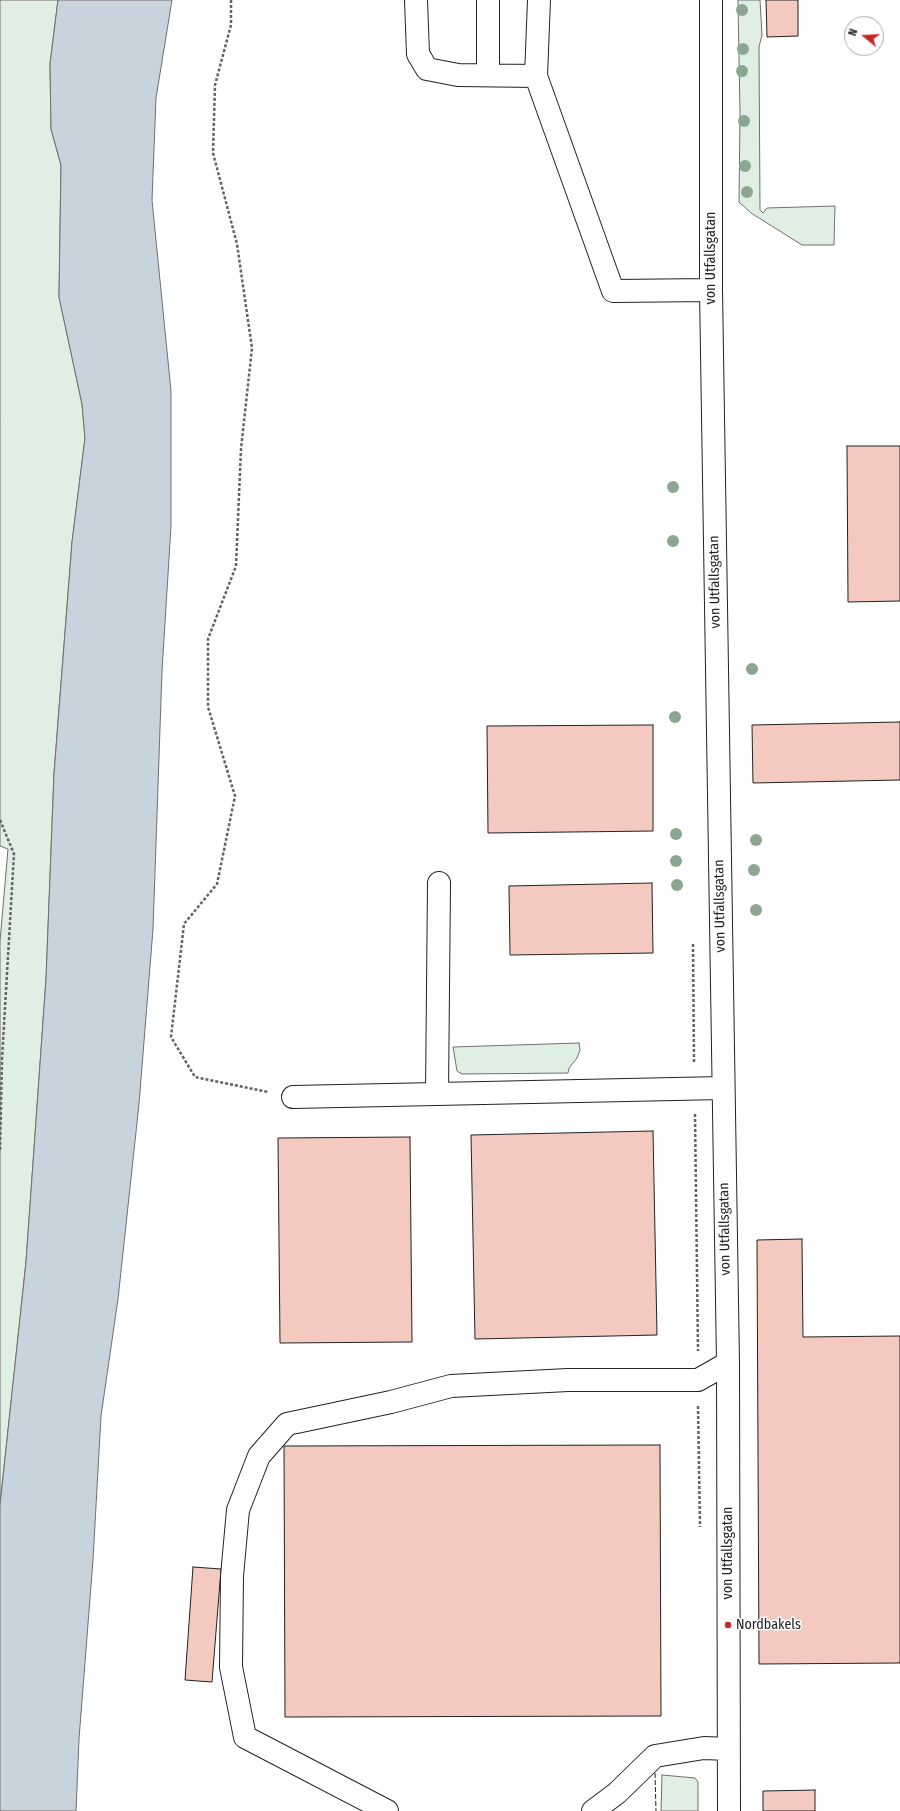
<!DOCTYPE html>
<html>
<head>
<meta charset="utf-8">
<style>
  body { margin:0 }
  #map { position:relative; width:900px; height:1811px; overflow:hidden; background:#fff; font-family:"Fira Sans Condensed",sans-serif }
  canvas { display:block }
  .north { position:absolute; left:844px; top:16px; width:40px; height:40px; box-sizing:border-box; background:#fff; border:1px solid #a7a7a7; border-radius:50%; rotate:288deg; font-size:11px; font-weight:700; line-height:16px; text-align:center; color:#222 }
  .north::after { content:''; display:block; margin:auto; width:14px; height:18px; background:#c62828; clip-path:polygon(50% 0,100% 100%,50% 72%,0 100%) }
</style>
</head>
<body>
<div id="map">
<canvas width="900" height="1811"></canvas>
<div class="north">N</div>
</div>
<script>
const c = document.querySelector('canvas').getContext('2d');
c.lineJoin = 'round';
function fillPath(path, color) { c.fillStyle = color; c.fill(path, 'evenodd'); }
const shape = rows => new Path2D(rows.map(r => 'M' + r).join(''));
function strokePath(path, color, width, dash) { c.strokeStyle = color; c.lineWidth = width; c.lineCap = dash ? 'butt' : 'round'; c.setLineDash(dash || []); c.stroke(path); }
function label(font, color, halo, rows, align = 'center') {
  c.font = font + ' "Fira Sans Condensed",sans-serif'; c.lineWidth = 3; c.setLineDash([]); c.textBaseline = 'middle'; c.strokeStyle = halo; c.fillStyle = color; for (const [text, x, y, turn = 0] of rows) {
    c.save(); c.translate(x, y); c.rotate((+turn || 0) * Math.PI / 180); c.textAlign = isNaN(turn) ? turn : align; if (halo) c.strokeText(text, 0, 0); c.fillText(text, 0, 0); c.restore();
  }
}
const green = shape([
  [0,0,58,0,50,64,51,129,61,165,59,297,82,404,85,438,72,542,54,773,46,979,26,1262,0,1505,0,941,8,849,0,846,0,0],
  [738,0,760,0,762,35,759,47,760,210,763,213,767,208,835,206,834,245,802,245,751,213,739,202,740,113,738,0],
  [579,1043,580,1050,577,1058,569,1068,568,1073,462,1074,457,1071,453,1047,579,1043],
  [662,1775,695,1778,698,1782,698,1811,661,1811,662,1775]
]);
const water = shape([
  [58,0,172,0,156,98,152,200,171,391,171,526,162,671,153,929,139,1104,118,1299,101,1416,93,1560,79,1739,76,1811,0,1811,0,1505,26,1262,46,979,54,774,72,542,85,438,82,404,59,297,61,165,51,129,50,64,58,0]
]);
const building = shape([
  [766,0,798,0,798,36,767,37,766,0],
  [847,446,900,446,900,601,848,602,847,446],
  [900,722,900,780,753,783,752,725,900,722],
  [653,725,653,831,488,833,487,726,653,725],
  [652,883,653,953,510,955,509,886,652,883],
  [653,1131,657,1335,475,1339,471,1135,653,1131],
  [410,1137,412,1342,280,1343,278,1138,410,1137],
  [802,1239,803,1337,900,1336,900,1663,759,1664,757,1240,802,1239],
  [660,1445,661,1716,285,1717,284,1446,660,1445],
  [193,1567,221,1569,212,1682,185,1680,193,1567],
  [815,1790,815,1811,763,1811,763,1791,815,1790]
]);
const path = shape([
  [231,0,231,25,215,85,213,153,237,244,252,348,241,449,236,566,208,639,208,707,235,796,217,884,184,924,171,1037,195,1077,268,1092],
  [0,820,14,854,2,1059,0,1151],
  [693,944,694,1063],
  [695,1114,698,1351],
  [698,1406,700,1527]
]);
const minor = shape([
  [416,0,418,54,427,69,458,75,536,76,613,291,711,290],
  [711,0,711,290,728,1363,729,1811],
  [488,75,488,0],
  [536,76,539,0],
  [437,1094,439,883],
  [293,1097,722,1088],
  [387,1811,245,1737,231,1667,232,1576,238,1510,259,1456,287,1424,391,1402,451,1386,568,1380,698,1380,728,1363],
  [593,1811,617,1793,655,1756,704,1748,728,1749]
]);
const fence = shape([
  [655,1773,656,1811]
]);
const trees = [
  [742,10],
  [743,49],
  [742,71],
  [744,121],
  [745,166],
  [747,192],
  [673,487],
  [673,541],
  [752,669],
  [675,717],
  [676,834],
  [756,840],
  [676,861],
  [754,870],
  [677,885],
  [756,910]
];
const markers = [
  [728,1625,4,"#c62828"]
];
const streetNames = [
  ["von Utfallsgatan",711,258,-90],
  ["von Utfallsgatan",715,582,-91],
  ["von Utfallsgatan",720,906,-91],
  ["von Utfallsgatan",725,1229,-91],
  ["von Utfallsgatan",728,1553,-90]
];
const poiNames = [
  ["Nordbakels",736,1625]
];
fillPath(green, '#e0efe3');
strokePath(green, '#6f6f6f', 1);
fillPath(water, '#c7d3dd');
strokePath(water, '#6f6f6f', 1);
fillPath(building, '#f3c9c0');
strokePath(building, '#222', 1);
strokePath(minor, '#222', 24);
strokePath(path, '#646464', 2.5, [3, 2]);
strokePath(minor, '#fff', 22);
strokePath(fence, '#222', 1, [5, 2]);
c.fillStyle = '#8da692';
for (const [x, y] of trees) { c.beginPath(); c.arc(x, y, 6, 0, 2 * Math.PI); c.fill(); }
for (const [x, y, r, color] of markers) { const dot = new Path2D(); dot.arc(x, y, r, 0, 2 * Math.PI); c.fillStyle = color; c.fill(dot); strokePath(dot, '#fff', 1.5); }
label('14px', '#222', '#fff', streetNames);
label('14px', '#222', '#fff', poiNames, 'left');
</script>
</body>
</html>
